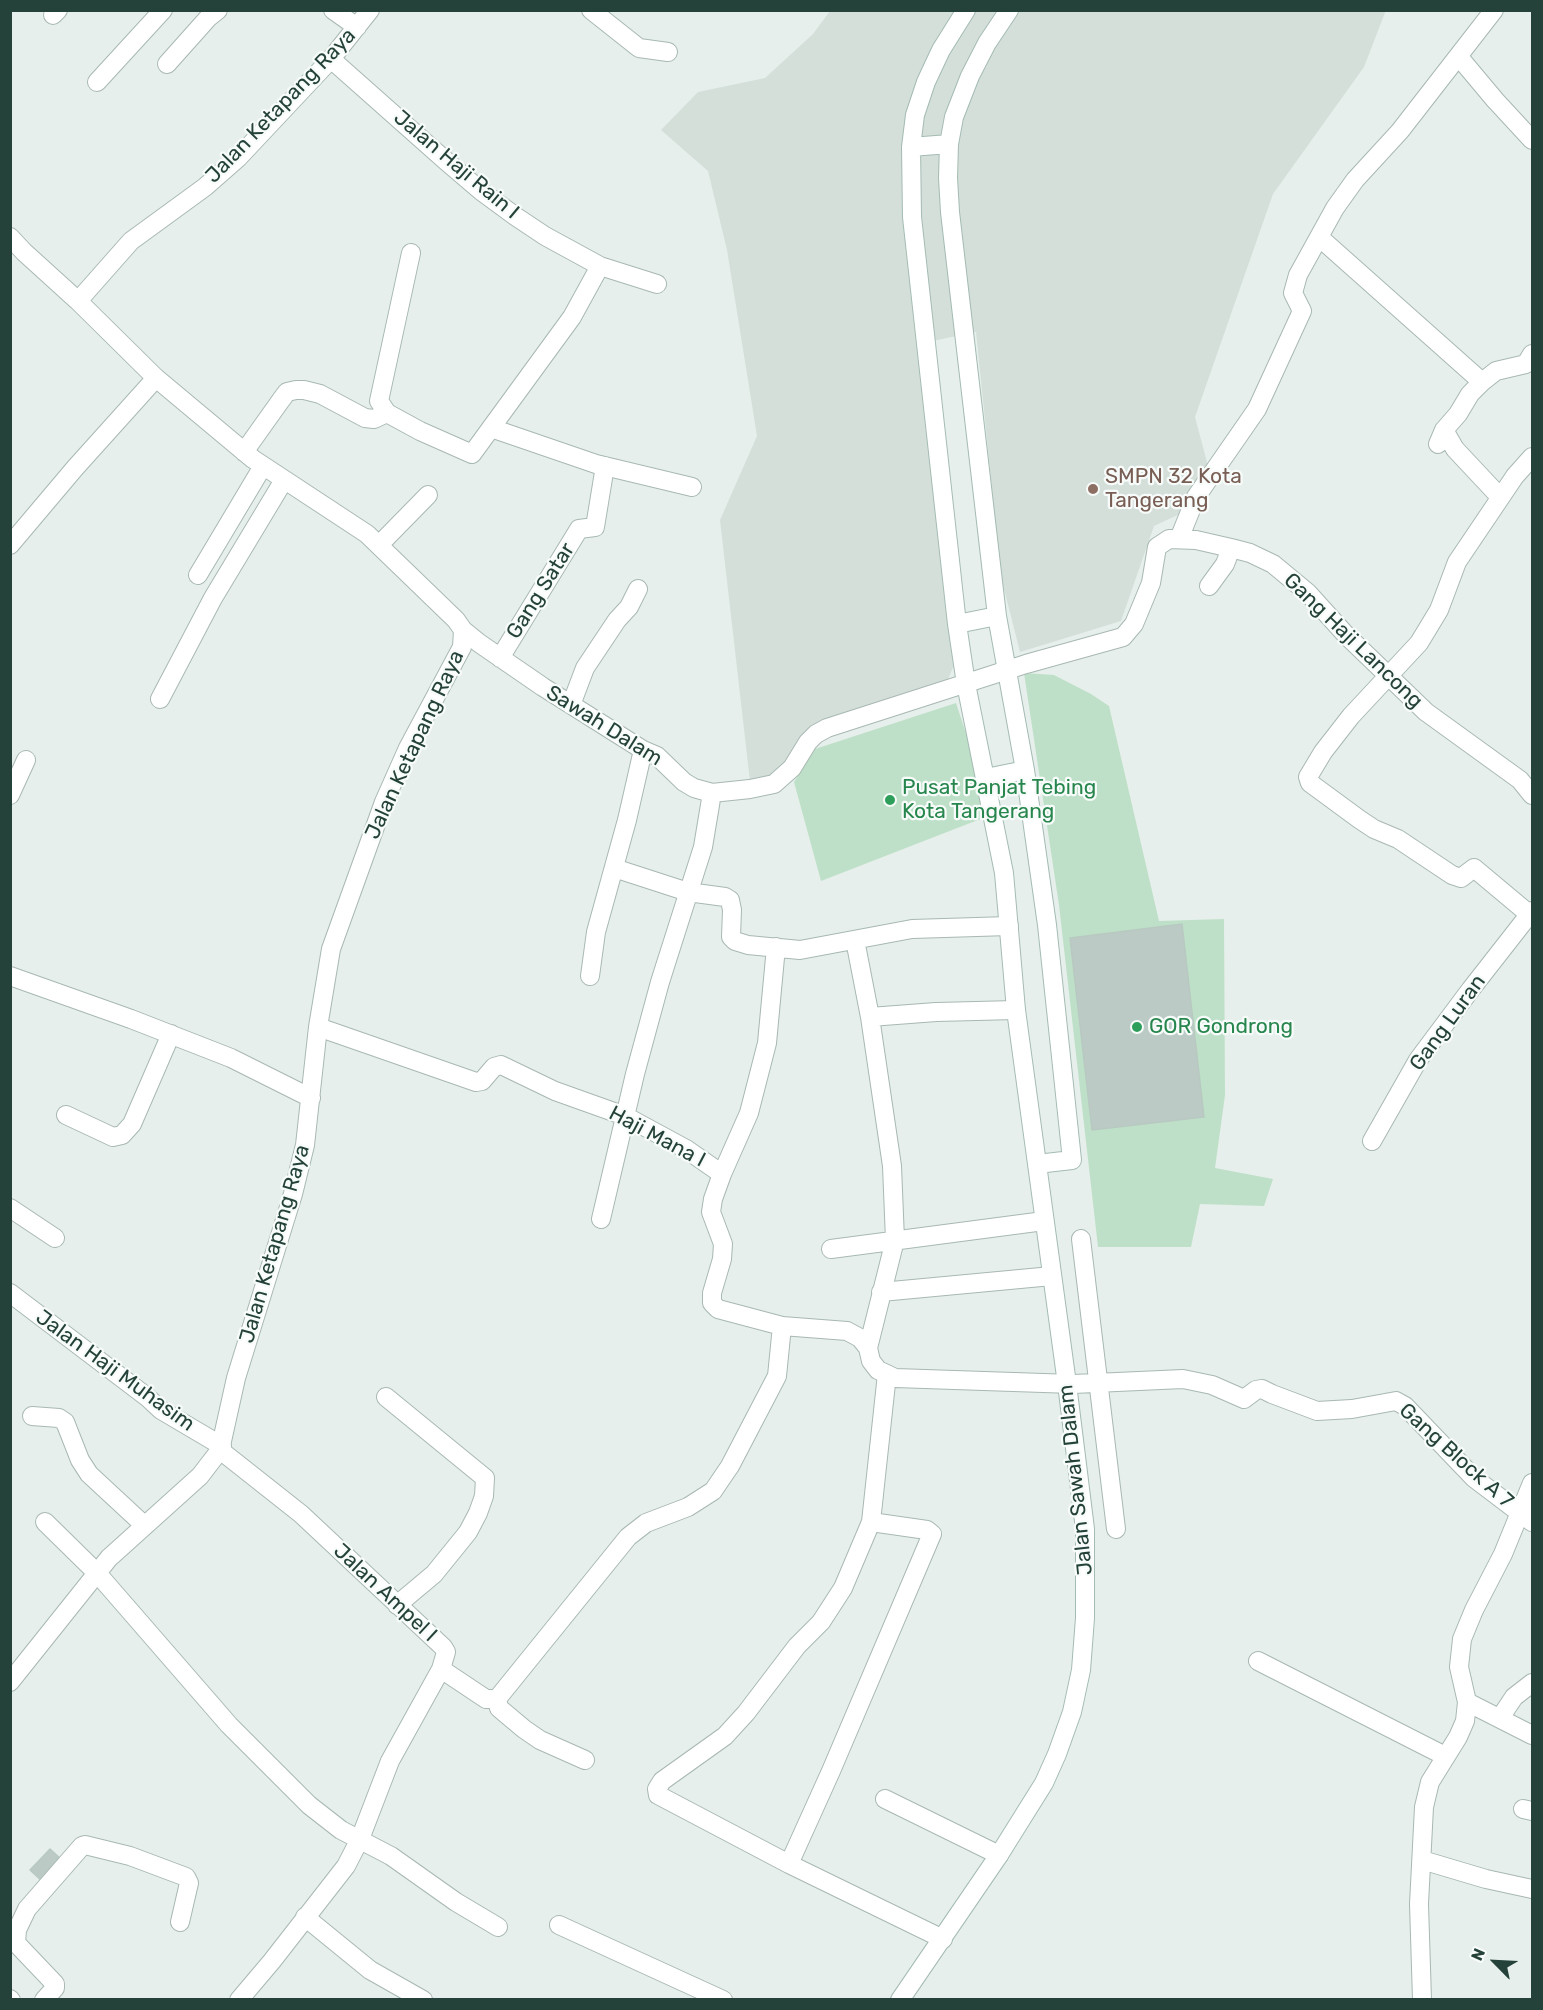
<!DOCTYPE html>
<html>
<head>
<meta charset="utf-8">
<style>
  body { margin:0 }
  #map { position:relative; width:1543px; height:2010px; overflow:hidden; background:#e6efeb; font-family:Rubik,sans-serif }
  canvas { display:block }
  .frame { position:absolute; inset:0; border:12px solid #24423a; pointer-events:none }
  .north { position:absolute; left:1465px; top:1932px; width:60px; height:60px; -webkit-text-stroke:4px #f7fbf9; paint-order:stroke; rotate:294deg; font-size:16px; font-weight:700; line-height:24px; text-align:center; color:#24423a }
  .north::after { content:''; display:block; margin:auto; width:21px; height:27px; background:#24423a; clip-path:polygon(50% 0,100% 100%,50% 72%,0 100%) }
</style>
</head>
<body>
<div id="map">
<canvas width="1543" height="2010"></canvas>
<div class="frame"></div>
<div class="north">N</div>
</div>
<script>
const c = document.querySelector('canvas').getContext('2d');
c.lineJoin = 'round';
function fillPath(path, color) { c.fillStyle = color; c.fill(path, 'evenodd'); }
const shape = rows => new Path2D(rows.map(r => 'M' + r).join(''));
function strokePath(path, color, width, dash) { c.strokeStyle = color; c.lineWidth = width; c.lineCap = dash ? 'butt' : 'round'; c.setLineDash(dash || []); c.stroke(path); }
function label(font, color, halo, rows, align = 'center') {
  c.font = font + ' Rubik,sans-serif'; c.lineWidth = 4.5; c.setLineDash([]); c.textBaseline = 'middle'; c.strokeStyle = halo; c.fillStyle = color; for (const [text, x, y, turn = 0] of rows) {
    c.save(); c.translate(x, y); c.rotate((+turn || 0) * Math.PI / 180); c.textAlign = isNaN(turn) ? turn : align; if (halo) c.strokeText(text, 0, 0); c.fillText(text, 0, 0); c.restore();
  }
}
const built = shape([
  [1386,10,1364,67,1273,194,1195,417,1208,466,1182,513,1154,526,1121,621,1020,652,1001,577,976,332,918,344,958,656,948,679,803,736,778,774,751,790,720,520,757,436,727,250,708,171,661,130,698,92,765,78,813,34,830,11]
]);
const green = shape([
  [1024,673,1054,675,1091,694,1109,706,1159,921,1224,919,1225,1095,1215,1168,1273,1179,1264,1206,1200,1204,1191,1247,1098,1247,1059,905],
  [956,703,976,764,983,818,821,881,794,782,815,749]
]);
const building = shape([
  [1182,924,1204,1117,1092,1130,1070,938,1182,924],
  [50,1849,62,1860,43,1882,30,1870,50,1849]
]);
const street = shape([
  [333,10,357,27],
  [591,10,639,48,668,52],
  [53,15,58,10],
  [1459,57,1495,100,1532,140],
  [331,59,446,161,481,191,515,216,545,236,600,266,657,284],
  [167,64,208,18,218,10],
  [97,82,163,10],
  [10,237,24,252,78,301,156,378,253,459,367,534,456,620,463,630,479,643,543,687,643,750,657,756,684,782,694,788,712,793,750,789,774,784,792,768,808,742,816,734,827,728,1026,664,1123,637,1134,624,1151,583,1157,547,1169,539,1196,540,1231,548,1250,553,1273,564,1308,593,1346,635,1426,712,1520,780,1532,795],
  [1319,237,1482,382],
  [411,253,379,401,387,413,420,431,472,454,572,317,600,266],
  [78,301,131,241,205,187,238,158,331,59,370,10],
  [491,428,596,464,692,487],
  [1444,430,1455,449,1500,497],
  [1438,444,1444,430,1458,414,1470,394,1482,382,1496,371,1526,364,1532,354],
  [244,452,281,400,287,392,296,390,304,390,320,394,365,418,374,419,387,413],
  [1179,539,1196,497,1257,409,1302,311,1293,293,1298,275,1335,208,1355,180,1400,131,1494,10],
  [10,545,75,468,156,378],
  [379,545,428,495],
  [198,575,263,466],
  [1209,586,1225,564,1231,548],
  [500,658,579,529,595,527,605,466],
  [160,699,213,598,284,480],
  [571,705,585,668,617,620,629,607,638,589],
  [10,795,26,760],
  [614,868,688,892,725,897,730,900,732,910,731,937,735,941,748,945,800,950,912,929,1009,926],
  [1529,914,1474,868,1461,878,1452,875,1398,839,1374,829,1359,819,1310,783,1308,777,1323,752,1351,716,1419,643,1439,610,1457,562,1515,476,1532,457],
  [855,940,870,1017,892,1166,895,1240,868,1348],
  [10,976,131,1019,231,1058,311,1098],
  [590,976,596,932,627,820,643,750],
  [870,1017,936,1012,1016,1010],
  [318,1027,476,1082,482,1081,494,1067,501,1065,555,1091,625,1116,686,1149,722,1174,713,1199,711,1212,723,1244,722,1259,712,1293,712,1303,718,1309,782,1326,777,1376,730,1466,713,1491,688,1507,646,1523,628,1537,497,1699,486,1699,441,1669],
  [66,1115,113,1137,122,1135,132,1124,171,1034],
  [1372,1141,1418,1060,1471,989,1532,911],
  [722,1174,749,1113,767,1043,776,947],
  [10,1208,55,1238],
  [601,1219,635,1074,660,982,703,847,712,793],
  [1081,1239,1116,1529],
  [831,1249,1044,1221],
  [881,1292,1052,1276],
  [10,1293,147,1397,161,1410,222,1446],
  [782,1326,847,1331,860,1338,868,1348,871,1361,878,1370,895,1378,1073,1384,1183,1379,1212,1385,1244,1399,1256,1390,1262,1389,1272,1394,1317,1411,1352,1409,1396,1401,1405,1406,1474,1478,1532,1522],
  [887,1374,871,1522,843,1588,821,1622,797,1646,746,1713,725,1736,662,1781,657,1789,658,1795,789,1864,943,1939],
  [386,1397,485,1478,484,1496,478,1513,468,1532,434,1574,397,1605],
  [32,1416,59,1418,65,1422,80,1460,89,1474,144,1525],
  [220,1450,301,1514,443,1647,446,1652,441,1669,390,1761,360,1839,346,1866,272,1961,239,2000],
  [45,1522,97,1573,229,1725,309,1805,341,1830,391,1856,456,1902,498,1927],
  [1258,1661,1445,1756],
  [10,1682,109,1558,200,1476,220,1450,236,1378,293,1194,305,1145,318,1027,331,949,384,802,408,748,462,647,463,630],
  [497,1699,499,1708,524,1729,540,1740,585,1760],
  [1467,1702,1532,1735],
  [1500,1718,1514,1697,1532,1683],
  [885,1799,999,1855],
  [1523,1809,1532,1811],
  [1422,1860,1486,1879,1532,1889],
  [789,1864,831,1771,932,1534,927,1530,871,1522],
  [305,1917,370,1970,423,2000],
  [559,1925,723,2000],
  [10,1999,11,2000],
  [44,2000,55,1988,55,1984,16,1943,17,1930,27,1909,82,1846,85,1845,130,1856,186,1877,189,1883,180,1922],
  [1422,2000,1419,1904,1424,1807,1430,1782,1458,1737,1465,1721,1467,1702,1459,1667,1462,1639,1474,1610,1503,1554,1532,1483]
]);
const secondary = shape([
  [1009,10,987,43,970,76,954,117,949,144,948,178,950,212,997,616,1025,770,1047,925,1072,1160,1037,1164],
  [911,147,949,144],
  [957,624,997,616],
  [986,778,1025,770],
  [900,2000,999,1855,1044,1783,1057,1754,1072,1712,1081,1670,1085,1618,1085,1529,1067,1384,1016,1010,1004,873,966,684,957,624,912,217,911,147,915,115,926,82,941,50,966,10]
]);
const markers = [
  [1093,489,6,"#8d6e63"],
  [890,800,6,"#2e9e5b"],
  [1137,1027,6,"#2e9e5b"]
];
const streetNames = [
  ["Jalan Ketapang Raya",281,106,-46],
  ["Jalan Haji Rain I",456,165,40],
  ["Gang Satar",541,591,-58],
  ["Gang Haji Lancong",1353,641,44],
  ["Sawah Dalam",604,726,32],
  ["Jalan Ketapang Raya",415,745,-65],
  ["Gang Luran",1448,1023,-54],
  ["Haji Mana I",657,1137,28],
  ["Jalan Ketapang Raya",275,1244,-74],
  ["Jalan Haji Muhasim",115,1371,36],
  ["Gang Block A 7",1456,1456,42],
  ["Jalan Sawah Dalam",1076,1480,-96],
  ["Jalan Ampel I",385,1593,43]
];
const educationNames = [
  ["SMPN 32 Kota",1105,477],
  ["Tangerang",1105,501]
];
const leisureNames = [
  ["Pusat Panjat Tebing",902,788],
  ["Kota Tangerang",902,812],
  ["GOR Gondrong",1149,1027]
];
fillPath(built, '#d4dfda');
fillPath(green, '#bfe0c8');
fillPath(building, '#bbcac4');
strokePath(building, '#b8c9c2', 1.5);
strokePath(street, '#a8b8b2', 20);
strokePath(secondary, '#a4bbb3', 20);
strokePath(street, '#fff', 18);
strokePath(secondary, '#fff', 18);
for (const [x, y, r, color] of markers) { const dot = new Path2D(); dot.arc(x, y, r, 0, 2 * Math.PI); c.fillStyle = color; c.fill(dot); strokePath(dot, '#f7fbf9', 2); }
label('21px', '#24423a', '#f7fbf9', streetNames);
label('21px', '#785e54', '#f7fbf9', educationNames, 'left');
label('21px', '#27864d', '#f7fbf9', leisureNames, 'left');
</script>
</body>
</html>
